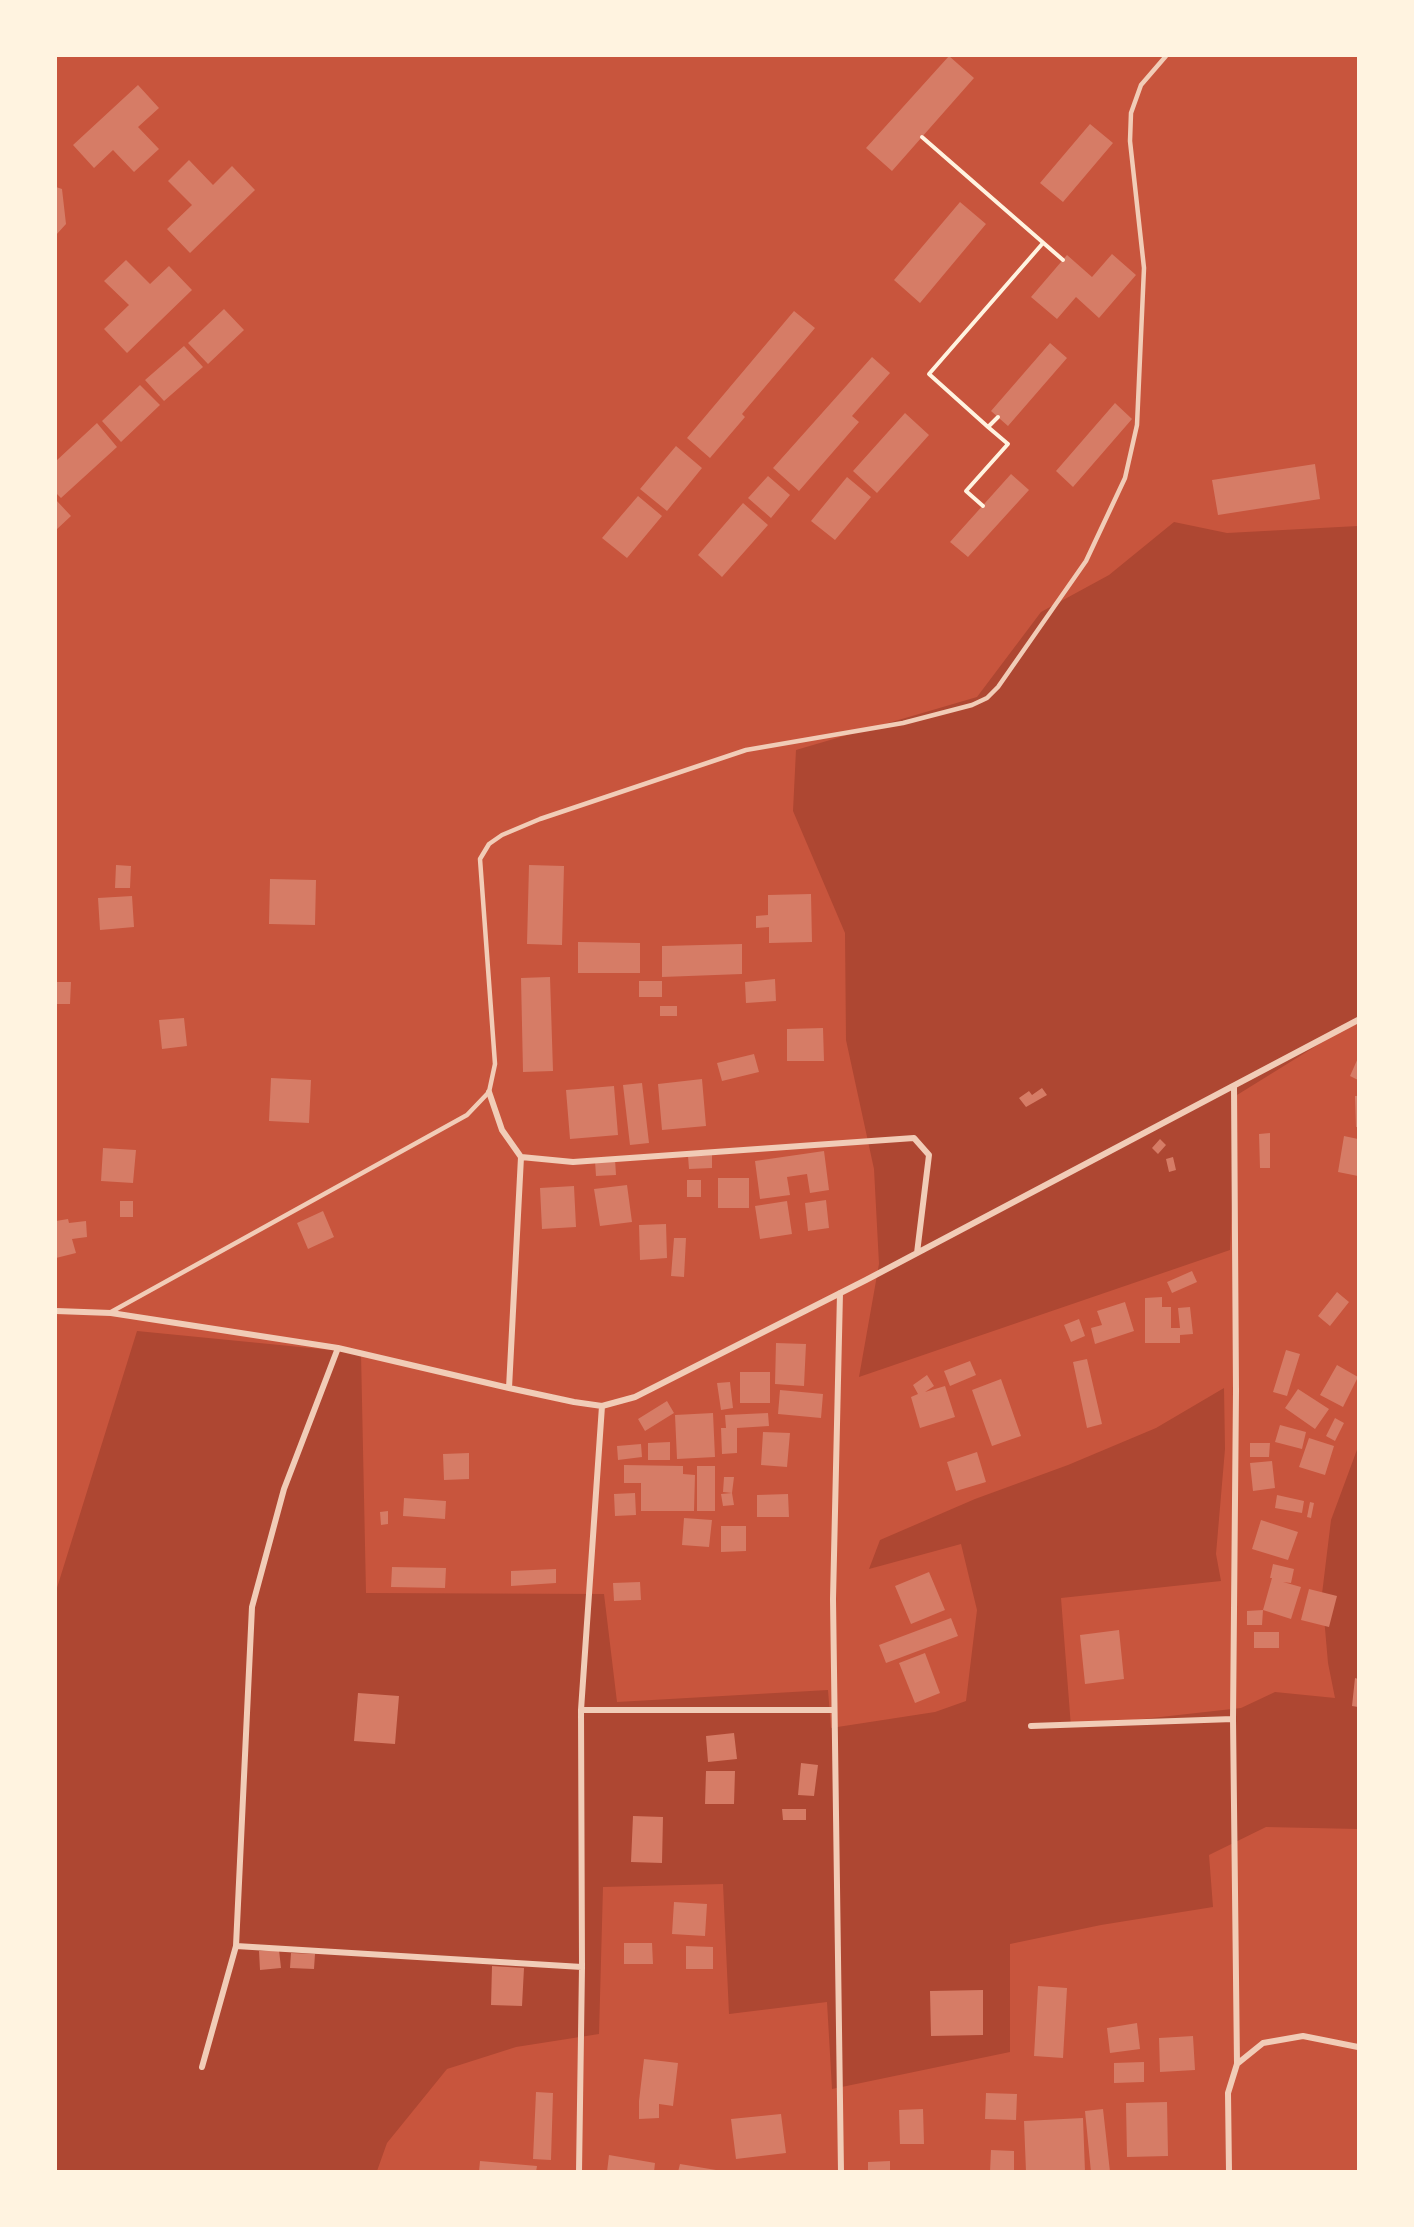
<!DOCTYPE html>
<html>
<head>
<meta charset="utf-8">
<style>
  body { margin:0 }
  #map { position:relative; width:1414px; height:2227px; overflow:hidden; background:#c8553d; font-family:Helvetica,sans-serif }
  canvas { display:block }
  .frame { position:absolute; inset:0; border:57px solid #fff3e0; pointer-events:none }
</style>
</head>
<body>
<div id="map">
<canvas width="1414" height="2227"></canvas>
<div class="frame"></div>
</div>
<script>
const c = document.querySelector('canvas').getContext('2d');
c.lineJoin = 'round';
function fillPath(path, color) { c.fillStyle = color; c.fill(path, 'evenodd'); }
const shape = rows => new Path2D(rows.map(r => 'M' + r).join(''));
function strokePath(path, color, width, dash) { c.strokeStyle = color; c.lineWidth = width; c.lineCap = dash ? 'butt' : 'round'; c.setLineDash(dash || []); c.stroke(path); }
const green = shape([
  [1174,522,1227,533,1358,526,1358,1020,1237,1095,1230,1250,859,1377,879,1264,874,1169,846,1040,845,933,793,811,796,750,977,697,1041,612,1109,575],
  [137,1331,361,1353,366,1593,604,1594,617,1702,828,1690,831,1728,935,1712,966,1701,977,1610,961,1544,869,1569,880,1540,975,1499,1068,1465,1156,1428,1224,1388,1225,1449,1216,1554,1221,1581,1061,1598,1071,1727,1241,1708,1275,1692,1335,1698,1328,1663,1322,1594,1331,1520,1358,1447,1358,1829,1266,1827,1209,1855,1213,1907,1101,1925,1010,1944,1010,2052,832,2089,827,2002,729,2014,723,1884,603,1887,599,2034,516,2047,447,2069,387,2143,377,2171,56,2172,56,1591]
]);
const building = shape([
  [949,56,974,78,892,171,866,148],
  [138,85,159,108,138,127,159,149,134,172,113,150,94,168,73,145],
  [1090,124,1113,143,1063,202,1040,183],
  [189,160,213,185,232,166,255,190,190,253,167,229,192,205,168,181],
  [56,187,62,189,66,224,56,235],
  [960,202,986,224,920,303,894,280],
  [1112,254,1136,275,1099,318,1076,297,1057,319,1031,297,1067,255,1092,277],
  [126,260,150,284,169,266,192,290,127,353,104,329,129,305,104,281],
  [224,309,244,330,208,364,188,343],
  [794,311,815,328,742,414,745,417,710,458,687,438],
  [1050,343,1067,358,1008,426,991,411],
  [184,346,203,367,164,401,145,380],
  [872,357,890,373,852,416,859,422,799,491,773,468],
  [140,385,160,405,121,442,102,421],
  [1115,403,1132,419,1073,487,1056,471],
  [905,413,929,435,877,493,853,471],
  [97,423,117,447,61,498,56,493,56,461],
  [676,446,702,468,667,511,640,489],
  [1315,464,1320,499,1218,515,1212,480],
  [1011,474,1029,490,968,557,950,542],
  [768,476,790,495,771,518,748,498],
  [847,477,871,497,835,540,811,521],
  [638,496,662,516,627,558,602,538],
  [56,500,71,516,56,530],
  [743,503,768,525,722,577,698,555],
  [116,865,131,866,130,888,115,888],
  [529,865,564,866,562,945,527,944],
  [270,879,316,880,315,925,269,924],
  [811,894,812,942,769,943,769,927,756,928,756,916,768,915,768,895],
  [132,896,134,927,100,930,98,898],
  [578,942,640,943,640,973,578,973],
  [742,944,742,974,662,977,662,946],
  [550,977,553,1071,523,1072,521,978],
  [775,979,776,1001,746,1003,745,982],
  [639,981,662,981,662,997,639,997],
  [56,982,71,982,70,1004,56,1004],
  [660,1006,677,1006,677,1016,660,1016],
  [184,1018,187,1046,162,1049,159,1020],
  [823,1028,824,1061,787,1061,787,1029],
  [754,1054,759,1072,722,1081,717,1063],
  [1358,1058,1358,1080,1350,1076],
  [271,1078,311,1080,309,1123,269,1121],
  [702,1079,706,1126,662,1130,658,1084],
  [642,1083,649,1143,630,1145,623,1085],
  [614,1086,618,1135,570,1139,566,1090],
  [1042,1088,1047,1095,1026,1107,1019,1098,1029,1091,1032,1095],
  [1355,1096,1358,1096,1358,1127,1356,1127],
  [1270,1133,1270,1168,1260,1168,1259,1134],
  [1344,1136,1358,1139,1358,1176,1338,1172],
  [1160,1139,1166,1145,1158,1154,1152,1148],
  [103,1148,136,1150,133,1183,101,1181],
  [824,1151,829,1190,810,1193,807,1174,787,1177,790,1195,760,1199,755,1161],
  [712,1155,712,1168,689,1169,688,1156],
  [1173,1157,1176,1170,1169,1172,1166,1159],
  [615,1159,616,1175,596,1176,595,1161],
  [718,1178,749,1178,749,1208,718,1208],
  [687,1180,701,1180,701,1197,687,1197],
  [627,1185,632,1222,600,1226,594,1189],
  [574,1186,576,1227,542,1229,540,1188],
  [826,1200,829,1228,808,1231,805,1203],
  [120,1201,133,1201,133,1217,120,1217],
  [787,1201,792,1234,760,1239,755,1206],
  [323,1211,334,1237,308,1249,297,1223],
  [68,1219,69,1223,86,1221,87,1237,72,1239,76,1253,56,1258,56,1221],
  [666,1224,667,1258,640,1260,639,1225],
  [674,1238,686,1238,684,1277,671,1276],
  [1192,1271,1197,1282,1172,1293,1167,1282],
  [1337,1292,1349,1302,1330,1326,1318,1316],
  [1162,1297,1162,1307,1171,1307,1171,1328,1180,1328,1178,1308,1190,1307,1193,1334,1180,1335,1180,1343,1145,1343,1145,1298],
  [1125,1302,1134,1331,1095,1344,1091,1328,1102,1325,1097,1311],
  [1079,1319,1085,1336,1071,1342,1064,1325],
  [776,1343,806,1344,804,1386,775,1384],
  [1286,1350,1300,1354,1287,1396,1273,1392],
  [1087,1359,1102,1424,1087,1428,1073,1362],
  [970,1361,976,1375,950,1386,944,1371],
  [1337,1365,1358,1377,1343,1407,1320,1395],
  [740,1372,770,1372,770,1403,740,1403],
  [927,1375,934,1386,925,1392,945,1386,955,1417,920,1428,911,1397,918,1394,913,1385],
  [1001,1379,1021,1436,992,1446,972,1390],
  [730,1382,733,1408,721,1410,717,1383],
  [1298,1389,1329,1409,1315,1429,1285,1408],
  [780,1390,823,1394,821,1418,778,1414],
  [667,1401,674,1413,645,1431,638,1419],
  [713,1413,715,1457,677,1459,675,1415],
  [768,1413,769,1426,737,1428,737,1453,722,1454,721,1428,726,1428,725,1415],
  [1335,1418,1344,1423,1335,1441,1326,1436],
  [1280,1425,1306,1432,1302,1449,1275,1442],
  [763,1432,790,1433,787,1467,761,1465],
  [1309,1438,1334,1446,1325,1475,1299,1467],
  [670,1442,670,1460,648,1460,648,1443],
  [1250,1443,1270,1443,1269,1457,1250,1457],
  [641,1444,642,1457,618,1460,617,1446],
  [977,1452,986,1482,956,1491,947,1462],
  [469,1453,469,1479,444,1480,443,1454],
  [1272,1461,1275,1488,1253,1491,1250,1463],
  [624,1465,683,1466,683,1474,695,1475,694,1511,641,1511,641,1483,624,1483],
  [697,1466,715,1466,715,1511,697,1511],
  [724,1477,734,1477,732,1493,723,1492],
  [635,1493,636,1515,615,1516,614,1494],
  [732,1493,734,1505,723,1506,721,1494],
  [788,1494,789,1517,757,1517,757,1495],
  [1277,1495,1304,1501,1302,1513,1275,1508],
  [404,1498,446,1501,445,1519,403,1516],
  [1310,1502,1314,1503,1311,1518,1307,1517],
  [388,1511,388,1524,381,1525,380,1512],
  [684,1518,712,1520,709,1547,682,1545],
  [1261,1520,1298,1532,1288,1560,1252,1549],
  [721,1526,746,1526,746,1551,721,1552],
  [1273,1564,1294,1569,1291,1583,1283,1582,1301,1587,1291,1619,1263,1610,1262,1625,1247,1625,1247,1611,1263,1610,1272,1578,1270,1578],
  [392,1567,446,1568,445,1588,391,1587],
  [556,1569,556,1583,511,1586,511,1571],
  [929,1572,945,1610,911,1624,895,1586],
  [640,1582,641,1600,614,1601,613,1583],
  [1309,1589,1337,1596,1329,1627,1301,1620],
  [951,1618,958,1636,886,1663,879,1645],
  [1119,1630,1124,1679,1085,1684,1080,1635],
  [1254,1632,1279,1632,1279,1648,1254,1648],
  [925,1653,940,1693,915,1703,899,1663],
  [1355,1678,1358,1679,1358,1707,1352,1706],
  [358,1693,399,1696,395,1744,354,1741],
  [734,1733,737,1759,708,1762,706,1736],
  [801,1763,818,1765,814,1796,798,1795],
  [706,1771,735,1771,734,1804,705,1804],
  [782,1809,806,1809,806,1820,783,1820],
  [633,1816,663,1817,662,1863,631,1862],
  [674,1902,707,1904,705,1936,672,1934],
  [624,1943,652,1943,653,1964,624,1964],
  [686,1946,713,1947,713,1969,686,1969],
  [279,1950,281,1968,260,1970,259,1951],
  [291,1953,315,1954,314,1969,290,1968],
  [492,1966,524,1968,522,2006,491,2005],
  [1038,1986,1067,1988,1063,2058,1034,2056],
  [983,1990,983,2035,931,2036,930,1991],
  [1137,2023,1140,2049,1110,2053,1107,2028],
  [1193,2036,1195,2070,1160,2072,1159,2038],
  [644,2059,678,2063,673,2106,659,2104,659,2118,639,2119,639,2101],
  [1144,2062,1144,2082,1114,2083,1114,2063],
  [536,2092,553,2093,551,2160,533,2159],
  [986,2093,1017,2094,1016,2120,985,2119],
  [1167,2102,1168,2156,1127,2157,1126,2103],
  [923,2109,924,2144,900,2144,899,2110],
  [1103,2109,1110,2172,1091,2172,1085,2111],
  [781,2114,786,2153,736,2159,731,2119],
  [1083,2118,1085,2172,1026,2172,1024,2121],
  [991,2150,1014,2151,1014,2172,990,2172],
  [609,2155,655,2163,654,2172,607,2172],
  [480,2161,537,2166,536,2172,479,2172],
  [890,2161,890,2172,868,2172,868,2162],
  [680,2164,716,2170,716,2172,678,2172]
]);
const path = shape([
  [922,137,1063,260],
  [998,417,988,427,929,374,1043,243],
  [983,506,966,491,1008,444,988,427]
]);
const service = shape([
  [111,1312,467,1115,489,1092,495,1064,480,859,489,844,502,835,540,819,746,750,903,723,972,705,987,698,998,687,1086,561,1125,478,1137,425,1144,268,1130,141,1131,113,1141,85,1166,56]
]);
const minor = shape([
  [1234,1086,1236,1391,1233,1719,1237,2064],
  [489,1092,502,1130,521,1157,509,1388],
  [521,1157,573,1162,914,1138,929,1155,917,1253],
  [840,1293,833,1599,841,2172],
  [56,1311,111,1313,338,1348,509,1388,574,1402,602,1406,635,1397,866,1280,1358,1020],
  [581,1710,834,1710],
  [1031,1726,1233,1719],
  [236,1946,582,1967],
  [202,2067,236,1946,252,1607,284,1489,338,1348],
  [579,2172,582,1967,581,1710,602,1406],
  [1229,2172,1228,2093,1237,2064,1263,2043,1303,2036,1358,2047]
]);
fillPath(green, '#ae4732');
fillPath(building, '#d67c66');
strokePath(path, '#fff3e0', 4);
strokePath(service, '#f1ccb7', 4.5);
strokePath(minor, '#f1ccb7', 6);
</script>
</body>
</html>
